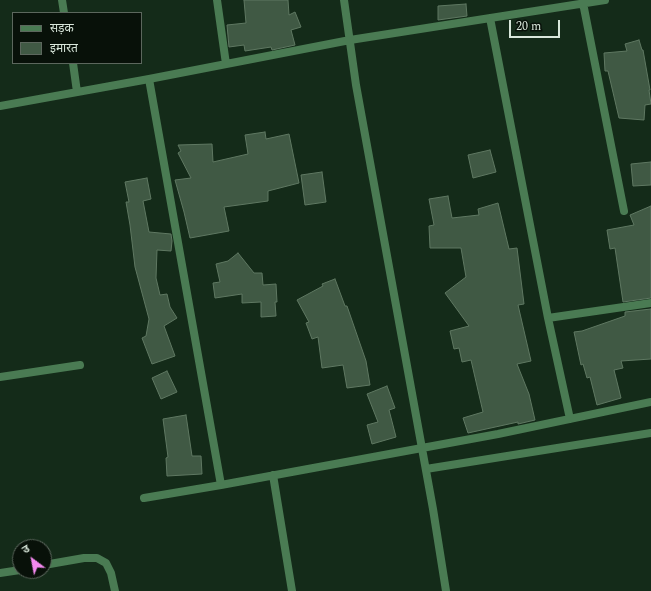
<!DOCTYPE html>
<html>
<head>
<meta charset="utf-8">
<style>
  body { margin:0 }
  #map { position:relative; width:651px; height:591px; overflow:hidden; background:#142b19; font-family:Spectral,"Noto Sans Devanagari",serif }
  canvas { display:block }
  .legend { position:absolute; left:12px; top:12px; width:130px; height:52px; box-sizing:border-box; background:#081109; border:1px solid #5c675d; margin:0; padding:5px 7px; list-style:none; font-size:12px; color:#d9e7db }
  .legend li { display:flex; align-items:center; gap:8px; height:20px }
  .legend b { width:20px; border:1px solid #5c675d }
  .north { position:absolute; left:12px; top:539px; width:40px; height:40px; box-sizing:border-box; background:#081109; border:1px solid #5c675d; border-radius:50%; rotate:328deg; font-size:11px; font-weight:700; line-height:16px; text-align:center; color:#d9e7db }
  .north::after { content:''; display:block; margin:auto; width:14px; height:18px; background:#f489f0; clip-path:polygon(50% 0,100% 100%,50% 72%,0 100%) }
  .scale { position:absolute; left:509px; top:20px; width:51px; height:18px; box-sizing:border-box; border:2px solid #d9e7db; border-top:0; padding-left:5px; font-size:12px; line-height:14px; white-space:nowrap; color:#d9e7db; -webkit-text-stroke:3px #081109; paint-order:stroke }
</style>
</head>
<body>
<div id="map">
<canvas width="651" height="591"></canvas>
<ul class="legend">
<li><b style="height:5px;background:#4a7b53"></b>सड़क</li>
<li><b style="height:11px;background:#405944"></b>इमारत</li>
</ul>
<div class="north">उ</div>
<div class="scale">20 m</div>
</div>
<script>
const c = document.querySelector('canvas').getContext('2d');
c.lineJoin = 'round';
function fillPath(path, color) { c.fillStyle = color; c.fill(path, 'evenodd'); }
const shape = rows => new Path2D(rows.map(r => 'M' + r).join(''));
function strokePath(path, color, width, dash) { c.strokeStyle = color; c.lineWidth = width; c.lineCap = dash ? 'butt' : 'round'; c.setLineDash(dash || []); c.stroke(path); }
const building = shape([
  [244,0,288,0,289,15,295,12,301,27,291,30,295,45,272,50,271,47,245,51,244,45,229,47,227,25,246,23,244,0],
  [466,4,467,16,438,20,438,6,466,4],
  [639,40,642,50,643,50,650,90,649,90,651,104,645,105,644,120,619,118,608,71,605,71,604,53,627,51,625,44,639,40],
  [265,132,266,139,289,134,299,183,268,191,268,201,224,207,229,231,190,238,184,212,175,180,191,178,178,153,181,151,178,145,212,144,213,162,248,154,245,135,265,132],
  [490,150,496,172,473,178,468,155,490,150],
  [651,162,651,185,633,186,631,164,651,162],
  [322,172,326,202,305,205,301,175,322,172],
  [147,178,151,199,143,201,149,232,171,234,172,241,171,251,157,250,156,278,160,295,167,294,170,307,177,318,164,326,175,356,152,364,142,338,146,336,149,319,135,267,130,225,126,202,129,202,125,182,147,178],
  [448,196,452,218,479,215,478,209,498,203,509,249,517,248,524,304,518,305,531,361,517,364,529,394,535,420,518,424,518,422,468,433,463,418,483,412,471,360,462,362,459,348,454,349,450,331,469,326,445,293,466,277,461,248,430,248,429,226,434,225,429,199,448,196],
  [651,206,651,298,623,302,615,248,610,249,607,230,634,225,630,215,651,206],
  [238,253,254,273,262,273,263,285,276,284,277,302,275,302,276,316,261,317,261,302,242,303,242,294,215,298,213,283,220,282,216,264,228,261,238,253],
  [335,279,345,306,347,306,366,361,370,385,347,388,343,365,322,368,318,337,312,339,306,323,309,322,297,300,323,286,322,284,335,279],
  [651,309,651,359,621,361,623,368,614,370,621,398,597,405,590,377,587,378,583,364,581,365,574,332,582,331,625,316,625,312,651,309],
  [167,371,177,392,161,399,152,378,167,371],
  [387,386,395,408,389,410,396,437,372,444,367,425,378,422,367,394,387,386],
  [186,415,192,456,201,456,202,474,167,476,166,458,168,457,163,419,186,415]
]);
const street = shape([
  [62,0,64,13],
  [217,0,226,64],
  [344,0,356,85,433,509,446,591],
  [583,3,624,211],
  [490,18,548,318],
  [73,63,77,92],
  [149,79,221,485,498,434,651,402],
  [0,106,149,79,350,40,605,0],
  [0,377,80,365],
  [570,419,548,318,651,303],
  [426,469,651,433],
  [273,475,292,591],
  [144,498,221,485],
  [44,565,84,558,97,558,106,563,111,573,115,591],
  [0,573,20,570]
]);
fillPath(building, '#405944');
strokePath(building, '#5f7862', 1);
strokePath(street, '#4a7b53', 8);
</script>
</body>
</html>
